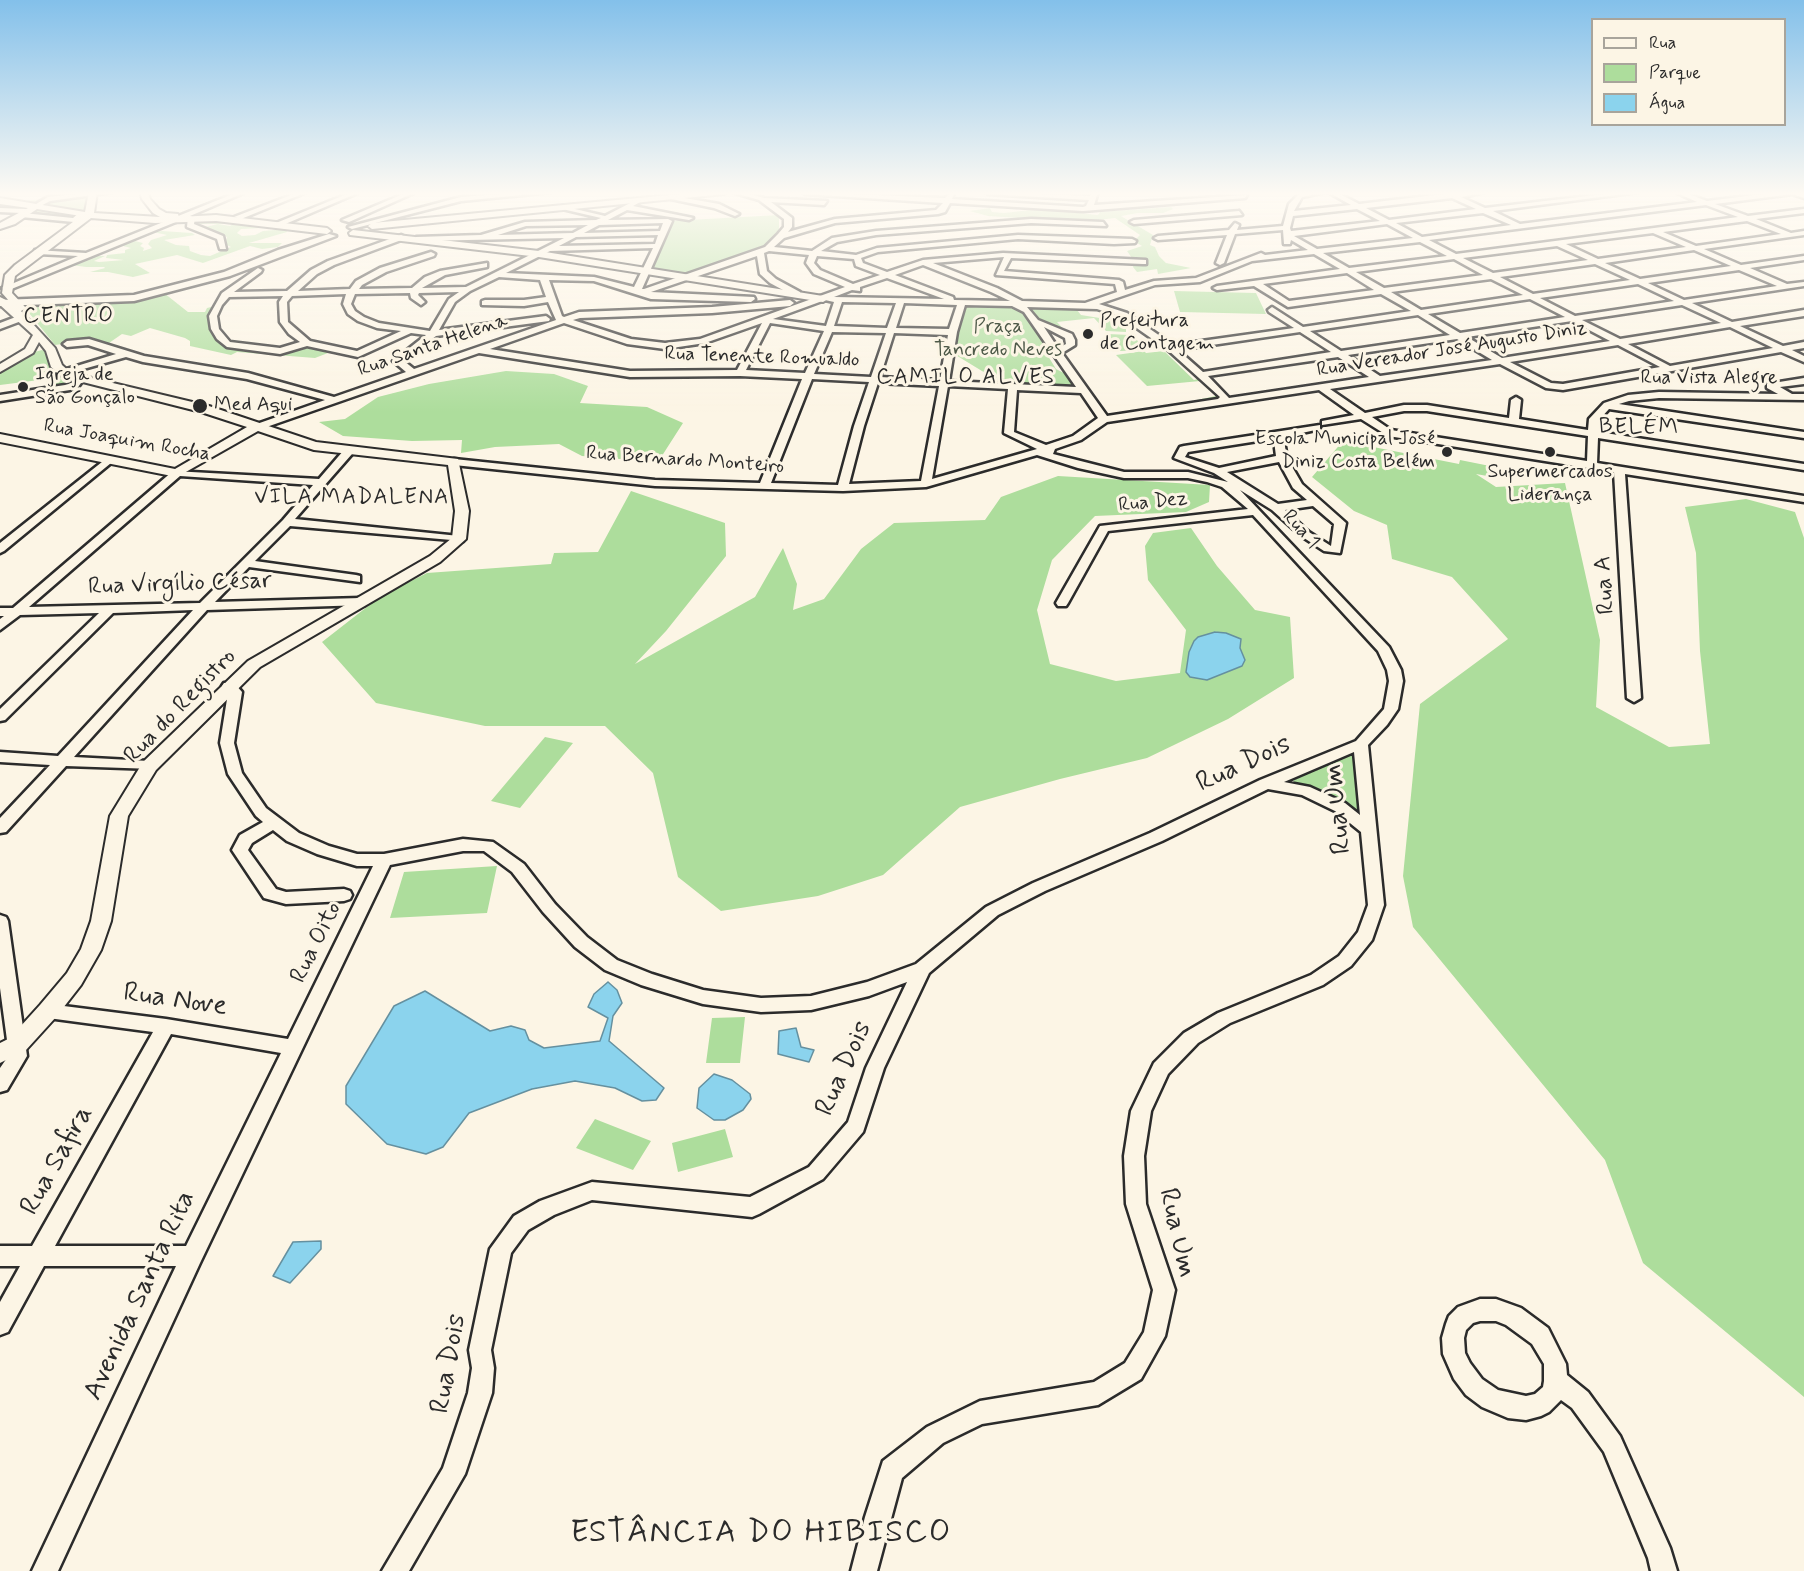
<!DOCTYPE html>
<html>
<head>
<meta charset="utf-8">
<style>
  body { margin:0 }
  #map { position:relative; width:1804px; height:1571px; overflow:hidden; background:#fcf5e5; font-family:Mynerve,sans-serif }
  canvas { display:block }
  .legend { position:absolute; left:1591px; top:18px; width:195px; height:108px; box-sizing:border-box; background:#fcf5e5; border:2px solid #a8a49b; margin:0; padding:8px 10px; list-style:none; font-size:18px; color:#2b2b2b }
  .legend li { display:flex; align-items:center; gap:12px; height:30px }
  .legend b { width:30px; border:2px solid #a8a49b }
</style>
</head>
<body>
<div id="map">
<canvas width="1804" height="1571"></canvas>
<ul class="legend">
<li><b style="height:8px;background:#fcf5e5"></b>Rua</li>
<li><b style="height:16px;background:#addd9c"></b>Parque</li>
<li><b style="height:16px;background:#8bd3ed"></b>Água</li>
</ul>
</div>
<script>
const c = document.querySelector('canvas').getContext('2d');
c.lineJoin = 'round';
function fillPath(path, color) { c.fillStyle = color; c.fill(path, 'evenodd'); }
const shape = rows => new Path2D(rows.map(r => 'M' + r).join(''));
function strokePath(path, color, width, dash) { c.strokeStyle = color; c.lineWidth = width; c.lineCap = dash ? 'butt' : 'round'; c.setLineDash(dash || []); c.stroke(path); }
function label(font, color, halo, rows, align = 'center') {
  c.font = font + ' Mynerve,sans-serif'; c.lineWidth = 6; c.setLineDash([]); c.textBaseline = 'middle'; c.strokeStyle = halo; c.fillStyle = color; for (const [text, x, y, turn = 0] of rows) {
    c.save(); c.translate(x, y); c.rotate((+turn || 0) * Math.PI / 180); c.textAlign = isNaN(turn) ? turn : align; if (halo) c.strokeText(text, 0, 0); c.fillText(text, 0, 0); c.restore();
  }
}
const green = shape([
  [89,195,89,211,77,218,25,214,19,209,0,206,0,203],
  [1171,207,1173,209,1163,213,1138,213,1121,216,1153,235,1150,245,1155,247,1159,256,1166,263,1191,268,1158,274,1157,269,1137,272,1133,267,1134,261,1127,251,1142,246,1134,241,1140,235,1115,218,1081,222,988,216,970,211,990,208,992,212,1004,213,1040,209,1098,215,1100,212],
  [779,215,779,233,765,248,687,275,650,269,670,221],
  [198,219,282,227,241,229,237,233,242,236,255,235,263,231,286,229,287,232,249,243,282,243,278,247,262,249,250,246,203,263,177,255,135,264,150,273,133,277,108,272,90,272,105,268,104,267,86,267,71,265,73,262,95,256,105,256,94,261,99,262,124,260,106,258,107,255,125,253,125,250,131,248,119,245,135,241,143,243,140,246,144,248,143,251,152,248,148,244,151,240,167,235,153,232,162,231,192,233,195,235,164,240,176,245,189,246,190,251,201,255,210,256,231,247,225,244,227,237,205,227,218,224,230,226,233,224,195,224,194,221],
  [1174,291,1256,293,1266,314,1180,312],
  [164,293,188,312,205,312,207,308,215,306,212,315,224,344,278,351,307,344,333,351,315,358,237,352,231,355,190,346,190,341,185,338,150,328,131,336,122,334,109,343,76,342,55,345,25,308,34,304,116,302],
  [966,304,1014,305,1019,308,1048,349,1048,356,1056,369,1064,373,1076,388,1005,385,954,354,961,308],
  [1073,305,1081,315,1106,319,1126,328,1126,332,1106,331,1094,318,1057,322,1068,334,1043,324,1032,310,1036,307],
  [1138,328,1220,396,1220,399,1200,403,1197,400,1216,396,1200,381,1147,386,1116,355,1144,351,1146,353,1164,351,1194,380,1198,379],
  [1108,334,1130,335,1142,344,1141,346,1147,347,1143,348,1144,350,1120,351],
  [42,350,47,352,60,377,73,382,46,388,47,379,0,385,0,371,27,354],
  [506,371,554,374,588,386,580,403,647,407,683,423,658,462,582,456,559,444,495,447,461,453,462,440,412,441,343,436,319,422,345,419,378,397,429,384],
  [1343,441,1459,464,1460,460,1495,467,1493,477,1476,474,1496,487,1565,483,1600,640,1596,707,1669,747,1710,744,1700,651,1696,553,1685,507,1746,499,1795,512,1804,538,1804,1397,1643,1263,1605,1160,1413,927,1403,876,1420,704,1508,639,1452,577,1392,559,1387,525,1354,511,1312,477],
  [1058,476,1210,485,1209,502,1186,512,1095,516,1052,560,1037,610,1050,664,1116,681,1180,673,1186,630,1148,580,1145,546,1153,533,1191,528,1217,566,1255,610,1290,617,1294,678,1228,719,1147,758,1060,779,960,807,883,875,818,896,721,911,678,877,653,773,605,726,485,726,376,703,322,642,381,596,427,573,551,564,554,553,598,552,631,491,725,523,726,556,666,631,635,664,755,597,783,548,797,584,793,610,824,599,861,549,894,523,985,520,1001,497],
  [545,737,573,743,520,808,491,801],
  [1349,752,1354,753,1360,810,1353,809,1293,784,1294,778],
  [497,866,487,913,390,918,404,872],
  [745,1017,740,1063,706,1063,712,1018],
  [595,1119,651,1141,633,1170,576,1148],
  [725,1129,733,1157,678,1172,672,1143]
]);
const water = shape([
  [1215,632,1226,633,1241,639,1240,648,1245,660,1242,666,1207,680,1190,677,1186,672,1189,652,1194,641,1198,637,1215,632],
  [608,982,617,990,622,1003,613,1016,609,1041,664,1088,656,1100,642,1101,615,1088,575,1081,532,1089,469,1113,443,1147,426,1154,387,1144,346,1104,346,1086,394,1006,425,991,490,1031,511,1026,525,1030,529,1040,544,1048,600,1041,608,1018,588,1007,594,994,608,982],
  [796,1028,801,1047,814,1050,809,1062,778,1054,779,1031,796,1028],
  [714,1074,732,1080,750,1094,751,1099,743,1110,725,1120,714,1120,697,1108,699,1088,714,1074],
  [321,1241,321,1249,290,1283,273,1276,293,1242,321,1241]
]);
const stream = shape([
  [379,218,453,199,518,192]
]);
const minor = shape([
  [95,192,113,192,50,201,35,209,31,207,48,197,95,192],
  [238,192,246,192,190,216,195,218,194,224,223,236,226,249,220,249,217,239,187,227,188,217,9,290,2,288,78,256,38,254,34,252,35,250,86,253,238,192],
  [299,192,307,192,241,219,234,217,299,192],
  [352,192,360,192,283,225,276,223,352,192],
  [408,192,416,192,349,222,342,220,408,192],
  [527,192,552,192,461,201,352,229,348,227,461,197,527,192],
  [732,192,742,192,764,198,827,201,824,205,771,202,792,218,792,227,788,232,835,219,936,210,943,203,805,194,802,192,945,198,951,192,954,194,952,199,1083,207,1086,206,1089,200,988,194,985,192,1090,196,1092,192,1098,192,1094,205,1247,195,1245,198,1083,211,950,203,945,212,938,214,835,223,784,238,774,247,812,251,832,238,876,231,1031,219,1103,222,1106,226,1031,223,876,235,837,242,821,251,856,255,877,248,1018,235,1132,239,1136,241,1135,243,1114,244,1018,239,878,252,861,258,863,263,887,272,923,260,1003,253,1146,260,1146,264,1143,264,1011,258,1004,271,1119,280,1123,282,1125,290,1154,281,1196,278,1261,253,1265,255,1308,250,1291,240,1290,244,1284,244,1283,230,1235,234,1224,263,1220,265,1216,263,1227,235,1158,240,1154,238,1158,236,1229,230,1235,223,1239,225,1237,230,1283,226,1289,204,1300,193,1326,192,1302,197,1294,211,1351,205,1328,192,1336,192,1359,204,1444,194,1442,192,1486,192,1461,197,1485,208,1622,192,1639,192,1493,211,1520,224,1697,202,1675,192,1683,192,1707,201,1779,192,1799,192,1804,194,1804,198,1792,194,1715,204,1748,216,1804,209,1804,213,1756,219,1791,233,1804,231,1804,235,1704,249,1741,265,1804,256,1804,260,1750,268,1787,284,1804,282,1804,286,1692,303,1732,322,1804,310,1804,316,1740,326,1783,346,1804,342,1804,348,1792,350,1804,356,1804,362,1781,352,1563,390,1546,388,1500,364,1330,389,1365,413,1404,405,1427,405,1509,418,1511,400,1516,397,1521,400,1519,419,1588,430,1589,419,1604,403,1628,395,1659,392,1778,394,1767,388,1767,384,1804,378,1804,384,1780,387,1792,394,1804,394,1804,400,1659,398,1629,401,1619,404,1804,432,1804,438,1609,409,1599,420,1599,432,1804,464,1804,470,1598,438,1597,463,1804,496,1804,502,1625,474,1641,698,1634,702,1627,698,1614,472,1388,436,1361,419,1322,425,1322,421,1354,415,1319,390,1107,422,1081,440,1055,449,1053,454,1124,472,1188,472,1228,482,1214,473,1174,458,1180,447,1184,446,1320,425,1320,429,1279,438,1284,441,1287,458,1302,484,1346,523,1340,553,1324,551,1301,536,1272,510,1240,490,1389,647,1401,670,1403,681,1398,709,1387,725,1368,745,1384,905,1372,940,1351,966,1323,985,1230,1023,1198,1043,1168,1074,1151,1111,1144,1156,1146,1204,1175,1290,1165,1336,1141,1379,1098,1405,982,1424,943,1443,902,1478,877,1571,851,1571,865,1517,883,1461,927,1427,980,1401,1094,1382,1125,1363,1144,1332,1153,1290,1126,1204,1124,1156,1131,1111,1154,1063,1184,1033,1218,1013,1311,975,1339,956,1358,932,1368,905,1361,832,1335,811,1302,795,1268,789,1162,841,1045,891,998,915,929,973,884,1068,863,1132,823,1179,759,1214,752,1217,592,1200,554,1215,528,1230,511,1253,491,1350,494,1368,492,1393,465,1474,409,1571,382,1571,443,1468,468,1393,472,1368,469,1350,490,1249,514,1216,540,1201,592,1182,750,1197,809,1167,848,1122,866,1068,907,982,869,996,811,1010,761,1012,703,1004,641,985,605,970,575,947,543,912,512,872,484,851,463,851,390,865,200,1263,58,1571,32,1571,176,1266,44,1266,8,1332,0,1335,0,1302,20,1266,0,1266,0,1246,32,1246,153,1032,48,1018,42,1016,39,1011,42,1006,48,1004,166,1019,288,1039,373,866,357,866,317,854,287,841,273,830,252,843,248,850,276,889,286,892,344,889,350,891,352,895,350,899,344,901,286,904,264,898,232,850,240,835,263,822,256,816,228,774,220,743,228,693,222,686,224,683,234,683,242,692,234,743,242,773,266,808,299,833,329,846,357,854,384,854,463,839,493,842,524,864,555,904,587,937,617,960,652,974,703,990,761,998,811,996,867,982,916,964,986,907,1033,883,1150,833,1260,780,1356,741,1384,709,1389,681,1387,670,1378,651,1253,515,1108,531,1068,603,1066,606,1058,606,1056,603,1100,526,1248,509,1222,487,1207,482,1188,478,1124,478,1078,468,1037,455,926,487,843,491,655,486,454,465,449,462,454,459,655,480,760,483,802,379,740,376,630,377,479,353,255,431,251,430,251,426,325,400,247,379,143,362,126,357,62,375,57,372,116,354,88,345,67,347,63,344,67,341,89,339,144,356,248,373,334,397,406,372,393,361,426,335,411,333,358,357,307,346,280,354,227,347,217,339,211,329,209,316,222,293,258,268,262,270,261,272,234,292,287,291,311,270,328,261,401,235,405,237,404,239,334,265,317,274,298,291,350,289,356,281,380,268,431,252,435,254,434,256,386,272,362,285,359,289,412,288,425,277,440,271,487,263,487,267,445,275,422,288,466,287,564,238,419,241,416,241,416,237,481,235,525,222,596,220,601,218,558,208,562,206,605,216,638,199,642,201,633,206,693,218,689,220,627,210,608,220,668,219,672,221,642,289,644,289,765,247,778,234,784,227,784,219,759,200,732,192],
  [1452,198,1476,209,1389,220,1366,208,1452,198],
  [1706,205,1738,217,1456,254,1429,240,1706,205],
  [1357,209,1380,221,1291,231,1290,228,1293,216,1357,209],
  [1483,213,1511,225,1422,237,1396,223,1483,213],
  [1747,221,1781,234,1696,246,1663,232,1747,221],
  [663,223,660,231,584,233,599,225,663,223],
  [1387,224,1413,238,1317,249,1294,236,1387,224],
  [588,225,573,233,498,235,526,226,588,225],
  [1653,233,1686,247,1598,259,1566,244,1653,233],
  [658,235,655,244,559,246,576,237,658,235],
  [1420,242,1447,256,1349,268,1323,253,1420,242],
  [1557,246,1588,260,1493,273,1463,258,1557,246],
  [653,248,634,287,594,277,506,273,550,251,653,248],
  [1694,250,1731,266,1640,279,1605,263,1694,250],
  [769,251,809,255,806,263,814,274,845,287,700,339,665,343,631,339,573,320,580,318,712,313,790,306,794,303,790,300,712,307,579,312,564,317,562,316,549,280,594,281,651,299,751,302,755,299,754,297,651,292,757,256,760,274,770,283,794,296,800,296,800,292,776,279,767,271,764,253,769,251],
  [1314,254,1340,269,1217,286,1213,288,1217,290,1254,286,1288,307,1381,294,1411,311,1303,327,1272,307,1268,310,1269,312,1294,328,1173,345,1127,313,1099,304,1155,285,1200,282,1252,261,1314,254],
  [817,256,854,259,856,266,880,275,853,284,820,270,814,263,817,256],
  [1004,257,996,275,1115,284,1117,292,1085,303,1022,301,997,288,933,263,1004,257],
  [1454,259,1483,275,1384,288,1356,272,1454,259],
  [1595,264,1630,280,1533,294,1500,277,1595,264],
  [923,265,991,292,1010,301,954,300,953,297,895,275,923,265],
  [1739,270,1777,286,1684,300,1648,283,1739,270],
  [1347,273,1374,290,1289,301,1263,284,1347,273],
  [499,277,540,280,546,297,524,300,485,300,482,301,482,305,524,306,548,302,556,320,414,369,404,361,436,336,549,321,550,319,546,316,439,330,455,302,470,291,499,277],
  [887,278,944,299,834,297,852,290,860,291,860,287,887,278],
  [1491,279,1523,295,1421,310,1391,292,1491,279],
  [1638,284,1674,301,1575,316,1540,298,1638,284],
  [459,292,449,299,430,331,379,323,364,317,355,311,351,304,355,294,410,293,411,298,421,305,425,302,418,295,419,293,459,292],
  [346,294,343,304,348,314,358,321,377,328,401,331,357,351,310,341,288,322,287,302,292,296,346,294],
  [283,296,279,302,280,322,289,334,300,342,280,348,230,342,219,329,217,316,222,305,229,297,283,296],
  [1530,299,1565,317,1460,333,1428,314,1530,299],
  [825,300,834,302,826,326,773,319,825,300],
  [842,302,896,303,887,328,834,326,842,302],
  [904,303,957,305,949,329,896,328,904,303],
  [965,305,1012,306,1024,312,1076,387,949,381,957,332,965,305],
  [1682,305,1721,323,1620,339,1582,320,1682,305],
  [1027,307,1097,309,1121,317,1168,350,1220,397,1218,399,1107,416,1062,353,1075,345,1075,340,1072,334,1038,320,1027,307],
  [1418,315,1450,335,1341,351,1310,331,1418,315],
  [1572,321,1610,341,1502,358,1467,337,1572,321],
  [564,323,627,344,665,349,705,343,762,323,737,370,630,371,490,349,564,323],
  [770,323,824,331,805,373,746,370,770,323],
  [1044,327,1065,338,1066,344,1058,348,1044,327],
  [1730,327,1773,348,1670,366,1628,344,1730,327],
  [832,332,886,333,871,377,814,374,832,332],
  [1300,332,1331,352,1203,372,1178,350,1300,332],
  [894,333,948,335,940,380,880,377,894,333],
  [1457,339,1492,360,1380,376,1348,355,1457,339],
  [1618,345,1660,367,1563,384,1551,383,1510,362,1618,345],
  [1338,357,1369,377,1229,398,1208,376,1338,357],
  [812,379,869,382,854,426,838,485,771,483,812,379],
  [878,383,939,386,921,481,849,484,864,426,878,383],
  [948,386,1008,389,1004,433,1037,449,932,479,948,386],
  [1017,390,1081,393,1098,418,1073,436,1046,445,1014,432,1017,390],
  [1404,411,1427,411,1588,436,1587,461,1391,430,1372,417,1404,411],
  [1277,438,1274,441,1276,456,1219,468,1185,457,1188,452,1277,438],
  [1279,462,1293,488,1307,500,1278,504,1227,472,1279,462],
  [1313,506,1334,524,1331,546,1309,532,1285,510,1313,506],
  [1354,752,1360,815,1345,803,1310,787,1284,782,1354,752],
  [171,1034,281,1053,186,1246,55,1246,171,1034],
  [673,196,719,204,739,214,735,216,714,208,671,199,673,196],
  [0,208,26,209,30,211,23,213,73,218,80,212,87,216,74,222,21,217,17,215,21,213,0,212,0,208],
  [1239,211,1242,215,1134,224,1130,222,1134,220,1239,211],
  [329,234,336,236,230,276,134,301,0,306,0,300,134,295,224,272,278,250,329,234],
  [21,315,25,318,24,320,0,329,0,323,21,315],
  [76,377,84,379,78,387,70,390,0,401,0,395,65,385,72,383,76,377],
  [348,449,352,450,352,454,295,519,459,536,463,537,463,541,290,526,255,561,356,575,360,576,360,582,249,567,215,602,361,598,365,599,367,602,365,605,207,610,74,757,149,761,156,766,154,769,66,766,6,832,0,833,0,818,50,765,0,762,0,752,58,756,193,610,113,613,5,720,0,721,0,709,99,613,20,615,0,630,0,619,4,616,0,616,0,608,13,608,173,471,319,479,344,450,348,449],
  [180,476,313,485,283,520,200,603,29,607,180,476],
  [107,458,111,459,111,463,4,551,0,553,0,543,107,458],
  [0,915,6,917,8,921,27,1056,7,1090,0,1092,0,1068,9,1055,0,988,0,915],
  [1480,1299,1496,1299,1521,1308,1548,1328,1566,1364,1567,1375,1588,1392,1620,1436,1670,1548,1677,1571,1651,1571,1648,1558,1604,1452,1572,1408,1561,1400,1549,1412,1541,1416,1526,1420,1508,1418,1482,1407,1466,1395,1454,1379,1443,1354,1442,1338,1446,1324,1449,1316,1458,1307,1480,1299],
  [1480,1321,1496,1321,1506,1325,1532,1344,1544,1364,1544,1381,1543,1387,1535,1394,1526,1396,1498,1390,1482,1379,1470,1363,1465,1353,1464,1338,1466,1330,1473,1323,1480,1321]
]);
const major = shape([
  [89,192,97,192,94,213,160,217,153,213,142,199,140,192,148,192,150,199,159,209,166,213,178,214,179,217,216,215,327,228,331,231,327,234,216,221,155,223,91,218,15,276,12,293,26,308,21,311,55,348,62,365,71,373,209,406,316,442,458,459,469,511,466,539,440,562,260,667,156,770,128,816,111,921,101,950,81,985,56,1017,26,1050,0,1063,0,1043,10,1038,40,1005,67,973,81,949,91,921,110,816,143,762,248,661,430,556,452,538,455,511,448,465,314,450,258,431,177,477,0,442,0,434,175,469,247,427,201,412,63,377,51,367,46,351,39,342,33,353,0,372,0,364,25,349,33,335,0,305,0,297,10,302,2,293,5,275,15,265,81,216,37,209,15,224,0,229,0,223,28,208,0,204,0,198,85,212,89,192],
  [702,192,728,192,724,194,372,229,368,226,372,223,702,192],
  [353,230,539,251,823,296,828,299,823,302,539,257,350,235,349,233,353,230]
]);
const markers = [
  [1088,334,6,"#2b2b2b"],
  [23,387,6,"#2b2b2b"],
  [200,406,8,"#2b2b2b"],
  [1447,452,6,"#2b2b2b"],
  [1550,452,6,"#2b2b2b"]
];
const farPoinames = [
  ["Prefeitura",1100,322],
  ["de Contagem",1100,345],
  ["Igreja de",35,376],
  ["São Gonçalo",35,399],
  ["Med Aqui",214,406],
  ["Escola Municipal José",1435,440,"right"],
  ["Diniz Costa Belém",1435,463,"right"],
  ["Supermercados",1550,473,"center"],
  ["Liderança",1550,496,"center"]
];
const farParknames = [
  ["Praça",998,328],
  ["Tancredo Neves",998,351]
];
const farStreetnames = [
  ["Rua Santa Helena",433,346,-19],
  ["Rua Vereador José Augusto Diniz",1452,350,-9],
  ["Rua Tenente Romualdo",762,358,2],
  ["Rua Vista Alegre",1709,379],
  ["Rua Joaquim Rocha",127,441,10],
  ["Rua Bernardo Monteiro",685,461,4],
  ["Rua Dez",1153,503,-6],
  ["Rua 1",1300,530,48]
];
const farNeighbourhoodnames = [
  ["CENTRO",69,317],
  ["CAMILO ALVES",966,378],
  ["BELÉM",1639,428],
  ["VILA MADALENA",352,498]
];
const streetNames = [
  ["Rua Virgílio César",180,585,-2],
  ["Rua A",1606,585,-94],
  ["Rua do Registro",181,707,-46],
  ["Rua Oito",317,943,-64]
];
const nearStreetnames = [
  ["Rua Dois",1244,765,-25],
  ["Rua Um",1339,809,-96],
  ["Rua Nove",175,1001,8],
  ["Rua Dois",845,1069,-66],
  ["Rua Safira",58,1161,-61],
  ["Rua Um",1176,1233,77],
  ["Avenida Santa Rita",141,1296,-65],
  ["Rua Dois",450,1364,-80]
];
const nearNeighbourhoodnames = [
  ["ESTÂNCIA DO HIBISCO",761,1534]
];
fillPath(green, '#addd9c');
fillPath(water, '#8bd3ed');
strokePath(water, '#65909f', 1.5);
strokePath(stream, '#65909f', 1.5);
strokePath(minor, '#2b2b2b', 5);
strokePath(major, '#2b2b2b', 4);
fillPath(minor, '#fcf5e5');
fillPath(major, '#fcf5e5');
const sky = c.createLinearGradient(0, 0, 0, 412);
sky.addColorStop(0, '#83c0ea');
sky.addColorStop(0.47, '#fefaf3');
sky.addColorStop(1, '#fefaf300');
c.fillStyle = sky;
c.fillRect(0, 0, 1804, 412);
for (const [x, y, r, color] of markers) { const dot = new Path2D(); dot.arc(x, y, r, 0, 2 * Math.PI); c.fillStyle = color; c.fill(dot); strokePath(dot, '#fcf5e5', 2); }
label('20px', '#2b2b2b', '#fcf5e5', farPoinames, 'left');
label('20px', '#4c5847', '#fcf5e5', farParknames);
label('20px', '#2b2b2b', '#fcf5e5', farStreetnames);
c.letterSpacing = '1.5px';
label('22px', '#2b2b2b', '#fcf5e5', farNeighbourhoodnames);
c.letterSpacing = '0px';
label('24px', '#2b2b2b', '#fcf5e5', streetNames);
label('28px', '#2b2b2b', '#fcf5e5', nearStreetnames);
c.letterSpacing = '1.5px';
label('32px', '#2b2b2b', '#fcf5e5', nearNeighbourhoodnames);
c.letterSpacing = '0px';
</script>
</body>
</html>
